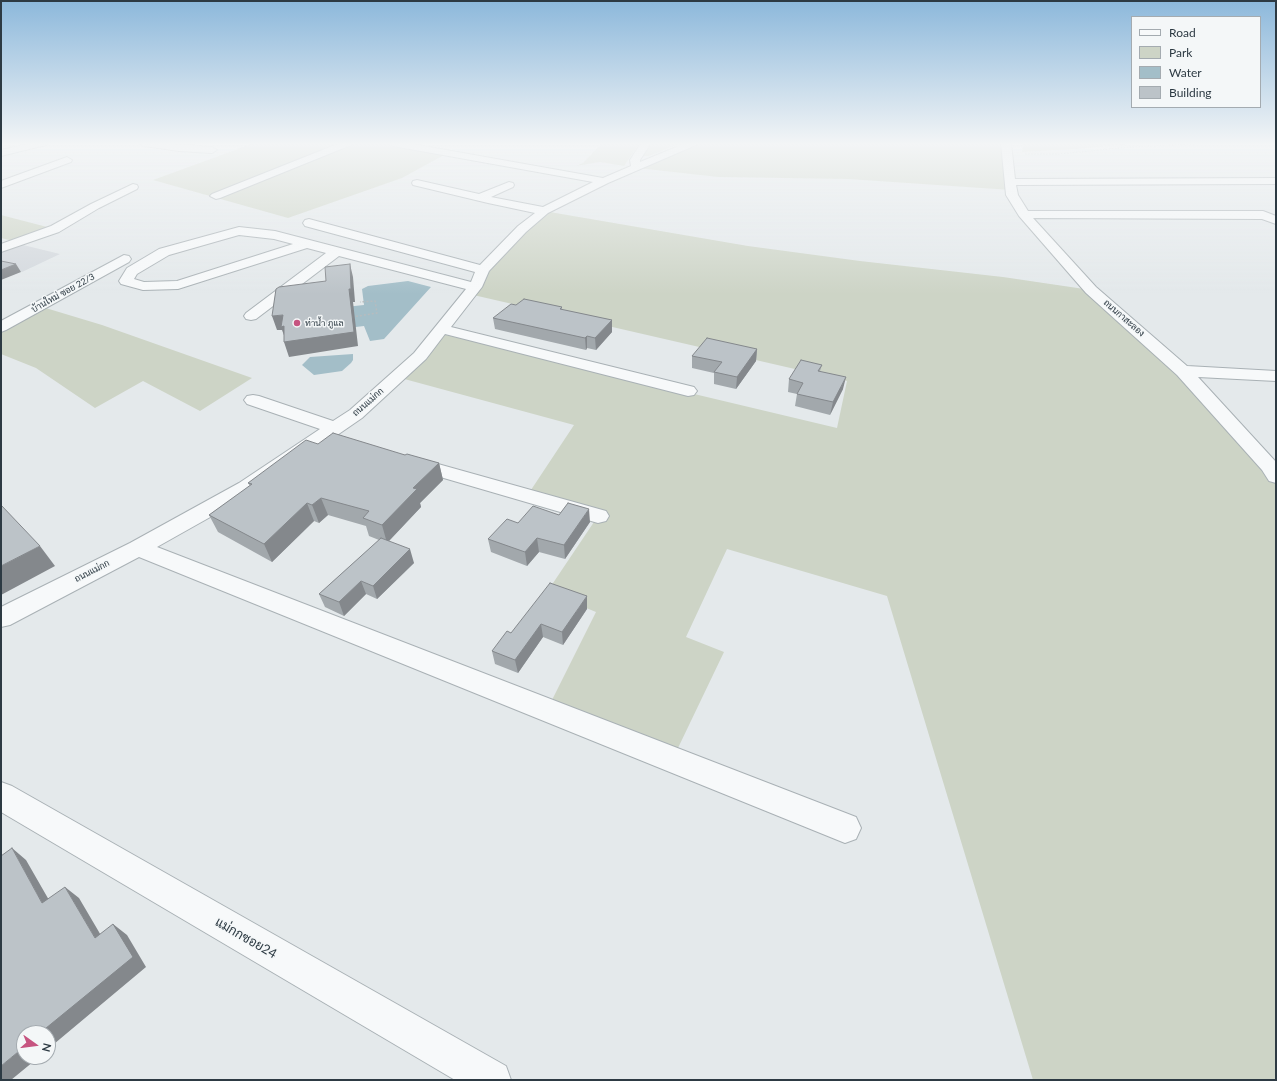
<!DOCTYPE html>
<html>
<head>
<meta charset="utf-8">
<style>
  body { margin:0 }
  #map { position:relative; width:1277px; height:1081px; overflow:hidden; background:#e4e9eb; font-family:Lato,sans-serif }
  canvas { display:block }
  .frame { position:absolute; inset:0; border:2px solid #2d3a43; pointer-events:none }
  .legend { position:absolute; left:1131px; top:16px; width:130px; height:92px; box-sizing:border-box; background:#f4f7f8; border:1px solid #a4abb0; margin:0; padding:5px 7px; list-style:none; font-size:12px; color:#2d3a43 }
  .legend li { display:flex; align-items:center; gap:8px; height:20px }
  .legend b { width:20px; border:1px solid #a4abb0 }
  .north { position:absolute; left:16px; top:1025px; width:40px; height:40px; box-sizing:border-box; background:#f4f7f8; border:1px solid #a4abb0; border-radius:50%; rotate:104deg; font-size:11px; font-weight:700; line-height:16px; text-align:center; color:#2d3a43 }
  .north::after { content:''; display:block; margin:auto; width:14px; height:18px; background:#c65480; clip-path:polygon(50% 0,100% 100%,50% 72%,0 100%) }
</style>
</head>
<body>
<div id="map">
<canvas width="1277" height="1081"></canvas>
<div class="frame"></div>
<ul class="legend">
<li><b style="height:5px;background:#f7f9fa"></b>Road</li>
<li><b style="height:11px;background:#cdd4c6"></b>Park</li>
<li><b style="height:11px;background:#a3bec8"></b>Water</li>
<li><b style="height:11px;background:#bcc3c8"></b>Building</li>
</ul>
<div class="north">N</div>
</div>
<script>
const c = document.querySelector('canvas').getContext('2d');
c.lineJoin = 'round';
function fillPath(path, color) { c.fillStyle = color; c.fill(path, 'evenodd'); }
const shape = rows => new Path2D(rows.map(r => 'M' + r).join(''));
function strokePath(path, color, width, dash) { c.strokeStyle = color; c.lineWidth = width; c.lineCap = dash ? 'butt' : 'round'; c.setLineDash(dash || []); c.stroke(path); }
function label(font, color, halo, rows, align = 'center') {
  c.font = font + ' Lato,Sarabun,sans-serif'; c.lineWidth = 3; c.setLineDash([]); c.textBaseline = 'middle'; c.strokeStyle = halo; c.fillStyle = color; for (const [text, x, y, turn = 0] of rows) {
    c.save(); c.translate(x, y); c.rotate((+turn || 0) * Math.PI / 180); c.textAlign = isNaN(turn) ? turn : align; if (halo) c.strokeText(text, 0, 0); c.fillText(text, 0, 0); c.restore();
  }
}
const built = shape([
  [15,243,60,254,22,272,1,266,1,248]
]);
const green = shape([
  [254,143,384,143,446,154,402,178,288,218,153,180],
  [602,143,640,143,624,166,600,162,576,166,583,163],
  [650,143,681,143,649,156,642,156],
  [693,143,1006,143,1011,190,848,179,718,177,637,168],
  [1023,143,1139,143,1076,149,1022,152],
  [544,211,748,246,860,261,1003,277,1091,290,1147,338,1276,477,1276,1080,1033,1080,887,596,727,549,686,637,724,652,678,748,547,710,596,612,547,592,598,516,527,496,574,425,397,377,438,333,837,428,847,381,469,294],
  [1,215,51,228,13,241,1,238],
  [39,306,102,325,252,378,200,411,143,381,95,408,36,368,1,354,1,327]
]);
const water = shape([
  [408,281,431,287,384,339,370,341,364,326,339,329,336,308,364,305,362,289,368,286],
  [353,354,353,360,351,363,342,371,314,375,302,365,310,357]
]);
const pathFar1 = shape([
  [1025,154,1059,154,1129,147,1213,143]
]);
const path = shape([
  [352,317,377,313,375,301,360,302]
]);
const minor = shape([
  [32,143,48,143,46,145,1,156,1,150,32,143],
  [139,143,162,143,212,147,217,150,212,153,179,151,144,146,139,143],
  [340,143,353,143,351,145,220,198,216,199,210,196,212,194,340,143],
  [388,143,407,143,603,178,631,166,630,160,641,143,651,143,640,160,640,162,686,143,698,143,696,145,608,183,548,213,526,232,489,271,482,287,451,327,694,387,697,391,694,395,688,396,445,334,426,359,362,418,253,493,157,547,856,817,861,828,856,839,845,843,139,557,10,625,1,627,1,607,130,543,239,483,320,429,247,404,244,400,247,396,253,395,259,396,333,421,350,410,414,353,466,289,339,256,256,319,251,320,246,319,244,316,246,313,326,253,307,248,178,289,143,290,121,284,119,281,127,268,159,249,239,227,275,231,471,282,475,272,305,226,303,223,305,220,309,219,480,265,518,226,535,213,488,203,413,185,412,183,413,181,417,180,479,194,509,182,513,183,514,185,513,187,491,197,543,207,593,182,393,146,388,143],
  [239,235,274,239,293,244,177,281,144,282,134,279,137,274,169,255,239,235],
  [1001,143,1011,143,1015,179,1276,178,1276,184,1016,185,1018,195,1028,211,1263,211,1276,216,1276,224,1262,219,1033,218,1096,287,1187,366,1276,371,1276,381,1198,377,1276,462,1276,483,1269,481,1262,470,1177,375,1086,293,1019,216,1006,195,1001,143],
  [67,157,72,160,71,162,1,188,1,181,67,157],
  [133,184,137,185,138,187,137,189,99,208,59,232,1,252,1,244,51,226,91,204,133,184],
  [124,255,129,256,131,259,129,262,6,330,1,332,1,321,124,255],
  [413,457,606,511,609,516,606,521,598,523,406,467,403,463,406,459,413,457],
  [1,782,12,786,506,1066,511,1080,455,1080,1,812,1,782]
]);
const wall = shape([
  [516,305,562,307,562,310,612,320,612,332,596,350,587,348,586,350,495,329,493,318],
  [757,349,756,361,736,389,714,384,714,373,692,368,692,356],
  [822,365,820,371,843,389,830,415,795,406,797,394,788,392,789,379],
  [318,444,405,455,439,463,443,480,420,503,421,507,389,541,414,563,377,599,366,594,344,616,325,607,319,594,379,540,369,536,366,526,328,515,319,523,314,521,272,562,218,532,209,515,250,486,248,483],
  [559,515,590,522,565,559,539,552,527,566,491,552,488,539,518,523],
  [587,609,563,645,543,637,518,673,495,664,492,651,511,633]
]);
const shadedWall = shape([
  [16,264,21,272,1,280,1,270],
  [350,264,353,277,355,302,353,302,358,346,289,357,284,342,349,289],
  [283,315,286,341,282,330,277,330,272,316],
  [612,320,612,332,596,350,595,338],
  [587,336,587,348,586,350,585,338],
  [757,349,756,361,736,389,737,377],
  [846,377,843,389,830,415,833,402],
  [439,463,443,480,420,503,421,507,387,543,382,525,413,488],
  [321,498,328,515,319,523,312,505],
  [307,503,314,521,272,562,264,544],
  [589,509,590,522,565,559,564,545],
  [537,538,539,552,527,566,525,552],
  [40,546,55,566,1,595,1,566],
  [410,549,414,563,377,599,373,586],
  [361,581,366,594,344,616,339,602],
  [587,596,587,609,563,645,562,632],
  [541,624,543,637,518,673,515,660],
  [12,848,26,860,57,914,42,903],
  [65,887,79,898,109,949,95,938],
  [113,924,127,935,146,967,48,1049,48,1033,40,1033],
  [24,1047,24,1057,39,1057,11,1080,1,1080,1,1066]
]);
const building = shape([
  [1,261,16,264,1,270,1,261],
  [350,264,351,289,349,289,354,332,284,342,284,326,281,327,283,315,272,316,276,289,279,287,326,281,325,267,350,264],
  [524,299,562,307,560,309,612,320,595,338,587,336,585,338,493,318,511,304,516,305,524,299],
  [707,338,757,349,737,377,714,372,722,362,692,356,707,338],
  [801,360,822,365,818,371,846,377,833,402,797,394,803,383,789,379,801,360],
  [333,433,405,455,407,454,439,463,413,488,417,489,382,525,363,518,369,511,321,498,312,505,307,503,264,544,209,515,252,484,248,483,306,440,318,444,333,433],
  [568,503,589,509,564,545,537,538,525,552,488,539,507,519,518,523,533,506,559,515,568,503],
  [1,505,40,546,1,566,1,505],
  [381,538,410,549,373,586,361,581,339,602,319,594,381,538],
  [550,583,587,596,562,632,541,624,515,660,492,651,507,631,511,633,550,583],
  [12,848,42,903,65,887,95,938,113,924,133,957,40,1033,24,1033,24,1047,1,1066,1,856,12,848]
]);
const markers = [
  [297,323,4,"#c65480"]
];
const farStreetnames = [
  ["บ้านใหม่ ซอย 22/3",63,293,-29],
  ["ถนนกาสะลอง",1124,318,41],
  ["ถนนแม่กก",368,402,-41],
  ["ถนนแม่กก",92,571,-27]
];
const farPoinames = [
  ["ท่าน้ำ ภูแล",305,323]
];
const nearStreetnames = [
  ["แม่กกซอย24",246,938,30]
];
fillPath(built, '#d3d8dd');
fillPath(green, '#cdd4c6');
fillPath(water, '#a3bec8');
strokePath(minor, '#a9b1b5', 2);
strokePath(pathFar1, '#b6bcbf', 1, [1.5, 1.5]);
strokePath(path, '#b6bcbf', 1.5, [2, 2]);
fillPath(minor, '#f7f9fa');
fillPath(wall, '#a2a8ac');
fillPath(shadedWall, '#84888c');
fillPath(building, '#bcc3c8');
strokePath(building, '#84888c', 1);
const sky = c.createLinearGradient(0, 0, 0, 294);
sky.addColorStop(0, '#8cb8db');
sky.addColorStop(0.49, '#f3f5f6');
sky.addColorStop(1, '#f3f5f600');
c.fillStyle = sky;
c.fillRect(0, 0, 1277, 294);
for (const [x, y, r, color] of markers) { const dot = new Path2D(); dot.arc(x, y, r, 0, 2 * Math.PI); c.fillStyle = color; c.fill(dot); strokePath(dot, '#f4f7f8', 1.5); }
label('9px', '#2d3a43', '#f4f7f8', farStreetnames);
label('9px', '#2d3a43', '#f4f7f8', farPoinames, 'left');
label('13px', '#2d3a43', '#f4f7f8', nearStreetnames);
</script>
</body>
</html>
